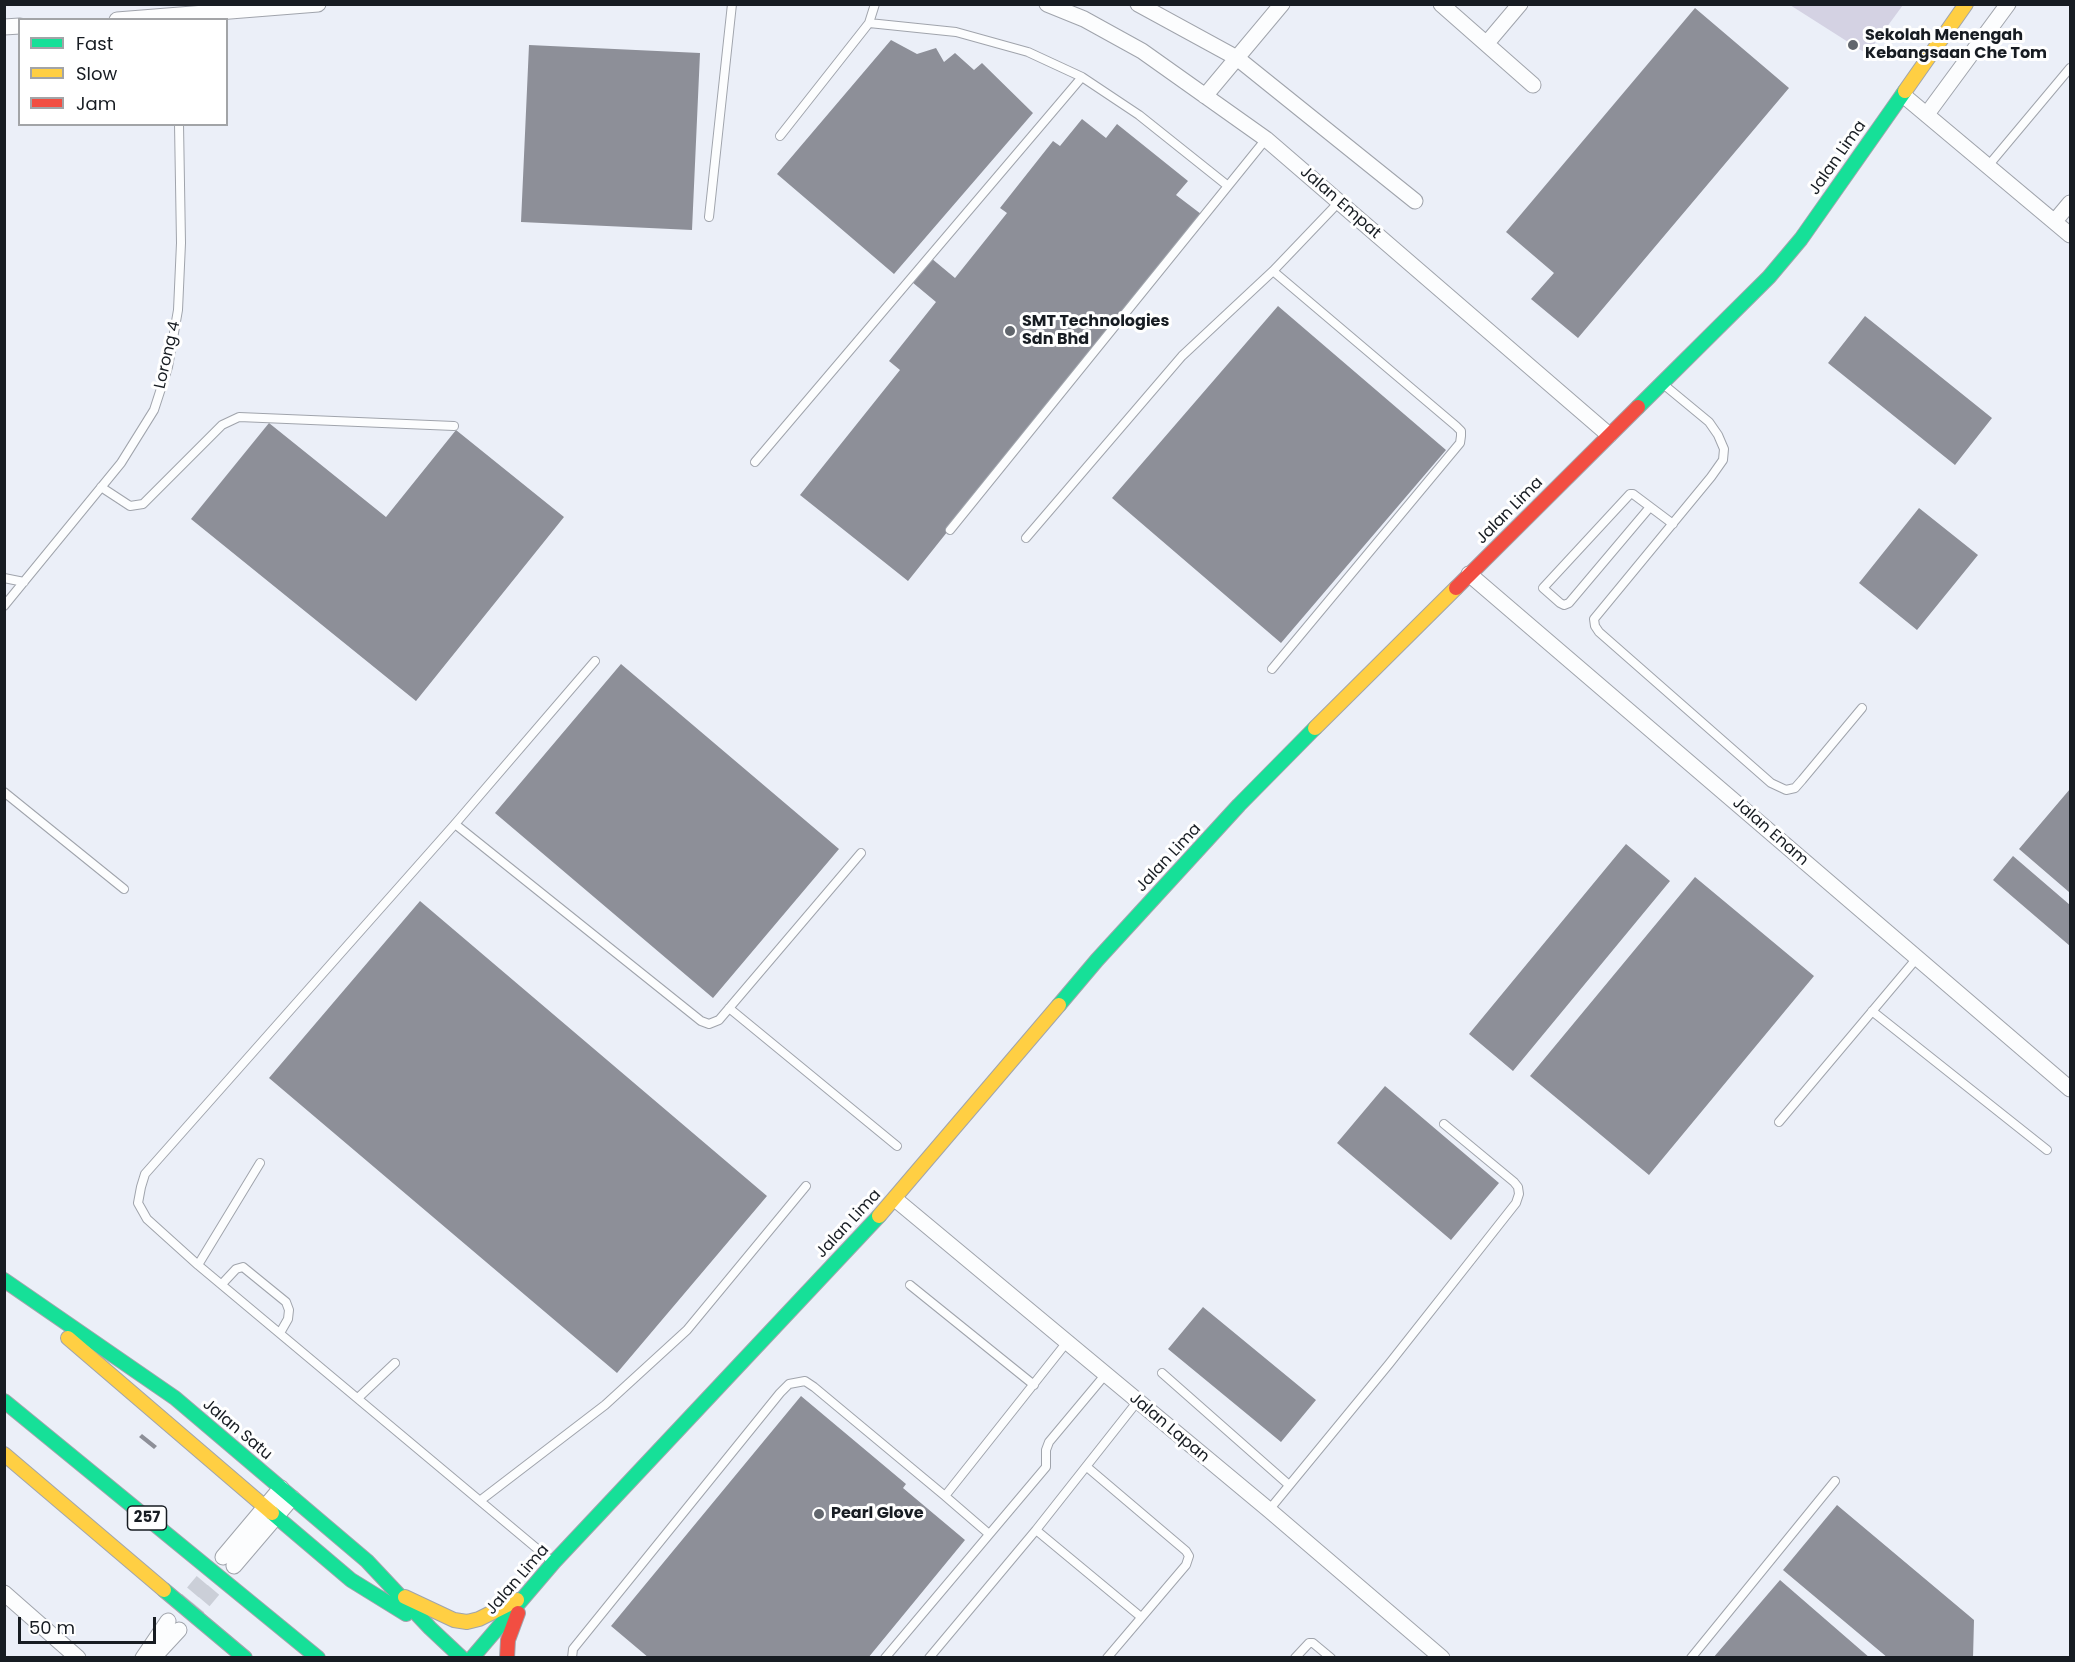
<!DOCTYPE html>
<html>
<head>
<meta charset="utf-8">
<style>
  body { margin:0 }
  #map { position:relative; width:2075px; height:1662px; overflow:hidden; background:#ebeff8; font-family:Poppins,sans-serif }
  canvas { display:block }
  .frame { position:absolute; inset:0; border:6px solid #171c22; pointer-events:none }
  .legend { position:absolute; left:18px; top:18px; width:210px; height:108px; box-sizing:border-box; background:#fff; border:2px solid #a2a4a7; margin:0; padding:8px 10px; list-style:none; font-size:18px; color:#171c22 }
  .legend li { display:flex; align-items:center; gap:12px; height:30px }
  .legend b { width:30px; border:2px solid #a2a4a7 }
  .scale { position:absolute; left:18px; top:1617px; width:138px; height:27px; box-sizing:border-box; border:3px solid #171c22; border-top:0; padding-left:8px; font-size:18px; line-height:21px; white-space:nowrap; color:#171c22; -webkit-text-stroke:4px #fff; paint-order:stroke }
</style>
</head>
<body>
<div id="map">
<canvas width="2075" height="1662"></canvas>
<div class="frame"></div>
<ul class="legend">
<li><b style="height:8px;background:#16e098"></b>Fast</li>
<li><b style="height:8px;background:#ffcf43"></b>Slow</li>
<li><b style="height:8px;background:#f24e42"></b>Jam</li>
</ul>
<div class="scale">50 m</div>
</div>
<script>
const c = document.querySelector('canvas').getContext('2d');
c.lineJoin = 'round';
function fillPath(path, color) { c.fillStyle = color; c.fill(path, 'evenodd'); }
const shape = rows => new Path2D(rows.map(r => 'M' + r).join(''));
function strokePath(path, color, width, dash) { c.strokeStyle = color; c.lineWidth = width; c.lineCap = dash ? 'butt' : 'round'; c.setLineDash(dash || []); c.stroke(path); }
function label(font, color, halo, rows, align = 'center') {
  c.font = font + ' Poppins,sans-serif'; c.lineWidth = 6; c.setLineDash([]); c.textBaseline = 'middle'; c.strokeStyle = halo; c.fillStyle = color; for (const [text, x, y, turn = 0] of rows) {
    c.save(); c.translate(x, y); c.rotate((+turn || 0) * Math.PI / 180); c.textAlign = isNaN(turn) ? turn : align; if (halo) c.strokeText(text, 0, 0); c.fillText(text, 0, 0); c.restore();
  }
}
const green = shape([
  [1790,5,1903,5,1867,54]
]);
const building = shape([
  [1695,8,1789,88,1578,338,1531,299,1554,273,1506,232],
  [891,40,917,54,936,48,944,62,955,53,974,70,982,63,1033,113,894,274,777,174],
  [529,45,700,53,692,230,521,222],
  [1082,119,1106,138,1117,124,1188,181,1176,195,1201,214,908,581,800,495,900,370,889,361,936,302,912,282,931,258,955,278,1007,213,1000,208,1053,141,1060,146],
  [1278,306,1446,450,1281,643,1112,498],
  [1865,316,1992,418,1955,465,1828,363],
  [269,423,386,517,456,430,564,517,416,701,191,519],
  [1919,508,1978,555,1917,630,1859,583],
  [621,664,839,849,713,998,495,813],
  [2070,789,2070,889,2069,892,2019,849],
  [1626,844,1670,881,1513,1071,1469,1034],
  [2013,856,2070,905,2070,946,1993,880],
  [1695,877,1814,976,1649,1175,1530,1076],
  [420,901,767,1196,617,1373,269,1078],
  [1385,1086,1499,1183,1451,1240,1337,1143],
  [1203,1307,1316,1400,1281,1442,1168,1349],
  [801,1396,906,1484,903,1488,965,1540,868,1658,649,1658,611,1626],
  [142,1434,157,1446,154,1449,139,1437],
  [1837,1505,1974,1620,1973,1658,1888,1658,1783,1570],
  [1780,1580,1870,1658,1713,1658]
]);
const streetTunnel = shape([
  [178,1610,215,1566],
  [189,1619,226,1575]
]);
const lane = shape([
  [869,23,956,32,1028,52,1082,77,1139,115,1228,186],
  [780,136,869,23,875,4],
  [1988,166,2070,68],
  [709,217,732,4],
  [1663,384,1709,422,1718,435,1724,449,1723,460,1711,477,1594,619,1595,626,1599,632,1771,783,1786,790,1795,788,1802,780,1862,708],
  [755,462,1082,77],
  [101,487,130,506,143,504,222,425,239,417,454,426],
  [1650,507,1569,603,1564,605,1560,603,1543,588,1630,494,1633,494,1673,524],
  [950,530,1266,139],
  [1026,538,1182,356,1273,271,1339,202],
  [4,578,24,582],
  [4,606,121,463,154,410,168,367,178,310,181,243,179,124],
  [1272,669,1460,443,1461,436,1461,431,1456,426,1273,271],
  [4,792,124,889],
  [455,824,701,1021,709,1024,719,1020,861,853],
  [729,1008,897,1146],
  [1872,1011,2047,1150],
  [1779,1122,1917,958],
  [198,1265,260,1163],
  [222,1284,236,1269,243,1267,286,1302,289,1310,288,1319,280,1333],
  [910,1285,1034,1385],
  [1162,1373,1289,1485],
  [358,1398,395,1363],
  [1087,1467,1186,1551,1189,1556,1186,1565,1107,1658],
  [945,1496,989,1534],
  [481,1500,605,1405,687,1330,806,1186],
  [1269,1510,1389,1364,1516,1203,1519,1194,1518,1187,1514,1182,1444,1124],
  [1036,1530,1141,1617],
  [553,1562,198,1265,147,1219,138,1203,141,1187,145,1174,455,824,595,661],
  [572,1658,573,1649,780,1393,789,1384,805,1381,814,1387,945,1496,1067,1342],
  [885,1658,1046,1467,1046,1450,1049,1442,1105,1375],
  [929,1658,1036,1530,1137,1402],
  [1295,1658,1309,1643,1313,1643,1331,1658],
  [1691,1658,1835,1481]
]);
const street = shape([
  [1047,4,1084,19,1142,51,1266,139,1609,435],
  [1138,4,1237,58,1415,201],
  [1441,4,1533,85],
  [117,20,318,4],
  [4,27,20,26],
  [1487,43,1520,4],
  [1903,95,2070,235],
  [1205,96,1282,4],
  [1927,114,2008,4],
  [2055,221,2070,203],
  [1469,574,2070,1089],
  [895,1199,1269,1510,1442,1658],
  [223,1557,281,1488],
  [234,1566,292,1498],
  [4,1593,78,1658],
  [143,1658,168,1621],
  [153,1658,179,1630]
]);
const fast = shape([
  [1638,407,1769,277,1801,239,1905,91],
  [1059,1005,1097,960,1239,805,1315,728],
  [4,1280,175,1398,367,1561,430,1628,462,1658],
  [4,1401,318,1658],
  [272,1513,351,1580,406,1614],
  [164,1590,245,1658],
  [472,1658,554,1562,879,1216]
]);
const slow = shape([
  [1905,91,1966,4],
  [1315,728,1456,588],
  [879,1216,1059,1005],
  [68,1338,272,1513],
  [4,1454,164,1590],
  [405,1597,454,1620,467,1622,479,1619,517,1600]
]);
const jam = shape([
  [1456,588,1638,407],
  [507,1658,508,1640,518,1613]
]);
const markers = [
  [1853,45,6,"#61666d"],
  [1010,331,6,"#61666d"],
  [819,1514,6,"#61666d"]
];
const shields = [
  [147,1518,39]
];
const shieldNames = [
  ["257",147,1518]
];
const poiNames = [
  ["Sekolah Menengah",1865,36],
  ["Kebangsaan Che Tom",1865,54],
  ["SMT Technologies",1022,322],
  ["Sdn Bhd",1022,340],
  ["Pearl Glove",831,1514]
];
const streetNames = [
  ["Jalan Lima",1838,158,-55],
  ["Jalan Empat",1340,203,41],
  ["Lorong 4",168,355,-77],
  ["Jalan Lima",1510,511,-45],
  ["Jalan Enam",1770,832,41],
  ["Jalan Lima",1169,858,-47],
  ["Jalan Lima",849,1224,-47],
  ["Jalan Lapan",1169,1428,40],
  ["Jalan Satu",237,1430,40],
  ["Jalan Lima",518,1580,-49]
];
fillPath(green, '#d4d2e3');
fillPath(building, '#8d8f98');
strokePath(streetTunnel, '#cbcfd8', 15, [15, 8]);
strokePath(lane, '#a0a4ac', 10);
strokePath(street, '#a0a4ac', 17);
strokePath(fast, '#a0a4ac', 16);
strokePath(slow, '#a0a4ac', 16);
strokePath(jam, '#a0a4ac', 16);
strokePath(lane, '#fcfdfe', 8);
strokePath(street, '#fcfdfe', 15);
strokePath(fast, '#16e098', 14);
strokePath(slow, '#ffcf43', 14);
strokePath(jam, '#f24e42', 14);
for (const [x, y, r, color] of markers) { const dot = new Path2D(); dot.arc(x, y, r, 0, 2 * Math.PI); c.fillStyle = color; c.fill(dot); strokePath(dot, '#fff', 2); }
for (const [x, y, w] of shields) { const box = new Path2D(); box.roundRect(x - w / 2, y - 12, w, 24, 4.5); c.fillStyle = '#fff'; c.fill(box); strokePath(box, '#171c22', 1.5); }
label('bold 15px', '#171c22', null, shieldNames);
label('bold 16px', '#171c22', '#fff', poiNames, 'left');
label('16px', '#171c22', '#fff', streetNames);
</script>
</body>
</html>
